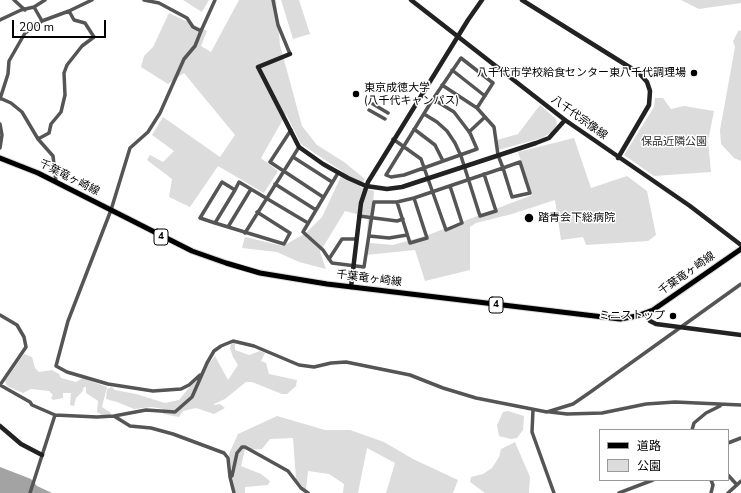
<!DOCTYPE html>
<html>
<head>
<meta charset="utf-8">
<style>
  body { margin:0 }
  #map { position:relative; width:741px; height:493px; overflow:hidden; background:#fff; font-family:"Nunito Sans","Noto Sans JP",sans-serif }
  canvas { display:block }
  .legend { position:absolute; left:599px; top:429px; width:130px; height:52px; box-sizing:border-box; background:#fff; border:1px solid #999; margin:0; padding:5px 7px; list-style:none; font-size:12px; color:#000 }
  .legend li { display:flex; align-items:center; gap:8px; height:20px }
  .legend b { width:20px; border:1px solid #999 }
  .scale { position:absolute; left:12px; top:20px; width:94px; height:18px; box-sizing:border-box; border:2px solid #000; border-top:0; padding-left:5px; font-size:12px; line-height:14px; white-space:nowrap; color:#000; -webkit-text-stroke:3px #fff; paint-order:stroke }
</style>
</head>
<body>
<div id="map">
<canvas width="741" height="493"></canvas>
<ul class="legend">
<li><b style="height:5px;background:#000"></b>道路</li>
<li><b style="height:11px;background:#dcdcdc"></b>公園</li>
</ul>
<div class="scale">200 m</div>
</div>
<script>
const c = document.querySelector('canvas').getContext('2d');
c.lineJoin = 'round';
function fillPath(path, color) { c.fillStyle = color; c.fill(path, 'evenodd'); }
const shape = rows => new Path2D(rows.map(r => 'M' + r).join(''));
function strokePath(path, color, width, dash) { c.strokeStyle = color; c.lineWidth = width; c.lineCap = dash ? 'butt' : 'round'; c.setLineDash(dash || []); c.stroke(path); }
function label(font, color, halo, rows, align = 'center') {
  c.font = font + ' "Nunito Sans","Noto Sans JP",sans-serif'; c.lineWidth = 3; c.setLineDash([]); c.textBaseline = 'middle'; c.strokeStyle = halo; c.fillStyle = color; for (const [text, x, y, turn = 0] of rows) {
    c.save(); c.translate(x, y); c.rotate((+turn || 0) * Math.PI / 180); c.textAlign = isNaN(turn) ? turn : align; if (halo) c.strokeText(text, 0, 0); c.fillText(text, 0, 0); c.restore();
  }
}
const green = shape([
  [183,0,209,0,202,12],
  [239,0,276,0,280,45,302,126,317,145,344,162,365,179,360,187,374,191,370,243,393,245,428,235,532,195,518,152,574,138,591,188,627,176,647,191,656,235,648,241,586,245,583,237,561,240,555,200,512,214,476,223,470,227,470,270,425,281,415,250,366,255,368,217,345,211,320,252,326,269,299,262,277,252,242,248,245,237,283,246,306,233,322,217,343,172,301,144,286,114,261,158,278,171,264,193,218,166,190,207,169,197,172,179,147,160,150,155,163,162,174,151,152,135,163,117,220,157,235,135,184,73,168,84,141,67,144,56,153,47,169,13,207,31,201,46,211,52],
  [281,0,299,0,310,34,293,39],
  [681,0,741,0,741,3,699,9],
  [739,30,741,31,741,161,734,158,721,144,720,130,735,47,733,41],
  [655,98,663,98,671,109,684,106,714,111,708,141,711,172,654,176,624,155,654,107],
  [540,105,556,119,557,124,552,132,542,138,498,150,497,140,518,134],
  [231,343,235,343,235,350,249,355,260,351,265,353,261,361,266,363,269,374,297,380,296,386,287,394,282,394,252,382,246,382,225,399,214,404,214,405,220,404,225,408,214,414,196,408,183,411,179,417,163,414,163,409,152,407,134,409,117,402,106,399,107,389,112,387,115,390,136,394,165,403,179,400,215,356,228,380,238,365,233,357,230,348],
  [24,354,32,357,35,368,39,372,52,370,59,374,61,378,76,382,83,378,107,387,102,407,111,413,110,415,104,416,97,412,98,401,86,393,86,387,84,387,82,392,76,398,74,406,70,405,71,393,63,393,63,398,53,400,51,398,53,395,49,391,31,389,23,393,7,386,5,381],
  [508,411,524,416,523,430,517,438,511,439,499,436,497,425,503,412],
  [277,416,325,430,350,430,384,442,413,459,458,480,453,493,386,493,395,463,367,448,358,493,343,493,344,484,329,474,308,471,306,490,296,479,293,438,270,439,262,449,245,450,241,466,261,474,270,481,268,485,245,487,245,493,235,493,229,454,238,434],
  [515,442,530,477,529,493,485,493,470,482,471,477,483,474,492,468,499,457,501,449]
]);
const water = shape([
  [0,467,31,479,37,486,52,493,0,493]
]);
const street = shape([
  [14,0,25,10],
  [144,0,159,3,187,18,193,27,201,31,215,0],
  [273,0,278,25,290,54],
  [34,7,42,21],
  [0,20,21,10,34,7,45,0],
  [452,70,485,96],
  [442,85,477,108],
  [0,98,11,103,22,112,38,139,53,156,56,182],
  [0,99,8,74,9,61,25,33,42,21,69,11,92,0],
  [433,99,454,112,470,133,477,149,404,175,391,177,386,175,433,99],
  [373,104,388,113],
  [369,110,385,119],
  [424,114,437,122,447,131,455,143,461,156,480,216,496,211,484,174],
  [0,124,2,135,0,148],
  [414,129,435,145,443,161],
  [291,130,270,162,323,197],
  [469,132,485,117],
  [38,139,49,133,51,124,61,112,65,95,64,73,67,65,82,46,94,37,85,23,74,20,69,11],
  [393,139,421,159,446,230,462,223,450,186],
  [293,157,332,182],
  [275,184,316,210],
  [235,190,222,182,200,218,215,223,235,190,239,182,308,223],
  [397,202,410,243,427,238,414,198],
  [359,216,397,221,403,219],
  [215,223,284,244,290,233,257,212],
  [228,227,251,189],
  [245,233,299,147],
  [369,236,389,238,407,235],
  [356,239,342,239,329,259,332,263,364,267,374,202,397,202,414,198,503,168,520,162,530,193,512,197,503,168,498,155,494,127,477,108,493,83,461,58,433,99],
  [329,259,323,250,303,232,338,173],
  [0,315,17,325,24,337,26,347,0,385],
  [200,375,189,385,181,389,153,391,108,384,67,372,56,366,68,321,111,210,130,148,148,132,160,113,184,59,195,46,201,31],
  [0,385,30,402,32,405,55,415],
  [533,410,532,432,554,493],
  [550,412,567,414,602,413,646,404,675,402,741,405],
  [114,416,130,426,151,428,173,434,224,453,228,458,230,477,234,493],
  [692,430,694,423,706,413,720,406],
  [728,443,741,438],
  [728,475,737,485],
  [230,477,232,476,237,453,242,447,245,447,288,471,301,488,308,493],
  [711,480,713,485,711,493],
  [30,493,55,415,97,417,114,416,146,410,175,412,192,397,207,363,214,351,221,346,233,341,254,346,299,365,314,367,331,363,346,362,410,375,443,388,476,398,547,412,573,404,589,393,741,284],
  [619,493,653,480],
  [728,493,741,481]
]);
const secondary = shape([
  [411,0,565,120,690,206,741,245],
  [522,0,639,73,647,82,650,91,649,105,618,158],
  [290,54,258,67,299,147,323,164,348,178,366,186,387,189,402,187,536,143,549,138,565,120],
  [351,287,361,203,368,182,468,20,482,0],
  [645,313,650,321,656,324,741,335],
  [0,426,21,444,42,455]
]);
const primary = shape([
  [0,158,38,173,192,251,226,263,260,273,327,284,620,319,637,316,653,310,741,249]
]);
const markers = [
  [694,73,4,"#000"],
  [356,94,4,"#000"],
  [529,218,5,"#000"],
  [673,316,4,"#000"]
];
const shields = [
  [161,237,14],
  [496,305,14]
];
const shieldNames = [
  ["4",161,237],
  ["4",496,305]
];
const poiNames = [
  ["八千代市学校給食センター東八千代調理場",686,73],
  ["東京成徳大学",364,88,"left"],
  ["(八千代キャンパス)",364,101,"left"],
  ["踏青会下総病院",538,218,"left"],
  ["ミニストップ",665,316]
];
const streetNames = [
  ["八千代宗像線",579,118,36],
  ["千葉竜ヶ崎線",69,178,27],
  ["千葉竜ヶ崎線",687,274,-35],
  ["千葉竜ヶ崎線",369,279,7]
];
const parkNames = [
  ["保品近隣公園",674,142]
];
fillPath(green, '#dcdcdc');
fillPath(water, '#a3a3a3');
strokePath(primary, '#dbdbdb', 7);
strokePath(street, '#555', 3.5);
strokePath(secondary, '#222', 4.5);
strokePath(primary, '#000', 5);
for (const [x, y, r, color] of markers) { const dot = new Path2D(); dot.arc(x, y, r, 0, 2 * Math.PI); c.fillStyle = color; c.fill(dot); strokePath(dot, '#fff', 1.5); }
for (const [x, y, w] of shields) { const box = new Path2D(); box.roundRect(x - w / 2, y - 8, w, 16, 3); c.fillStyle = '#fff'; c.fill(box); strokePath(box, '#000', 1); }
label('bold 10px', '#000', null, shieldNames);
label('11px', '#000', '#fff', poiNames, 'right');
label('11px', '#000', '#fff', streetNames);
label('11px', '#333', '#fff', parkNames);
</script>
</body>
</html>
